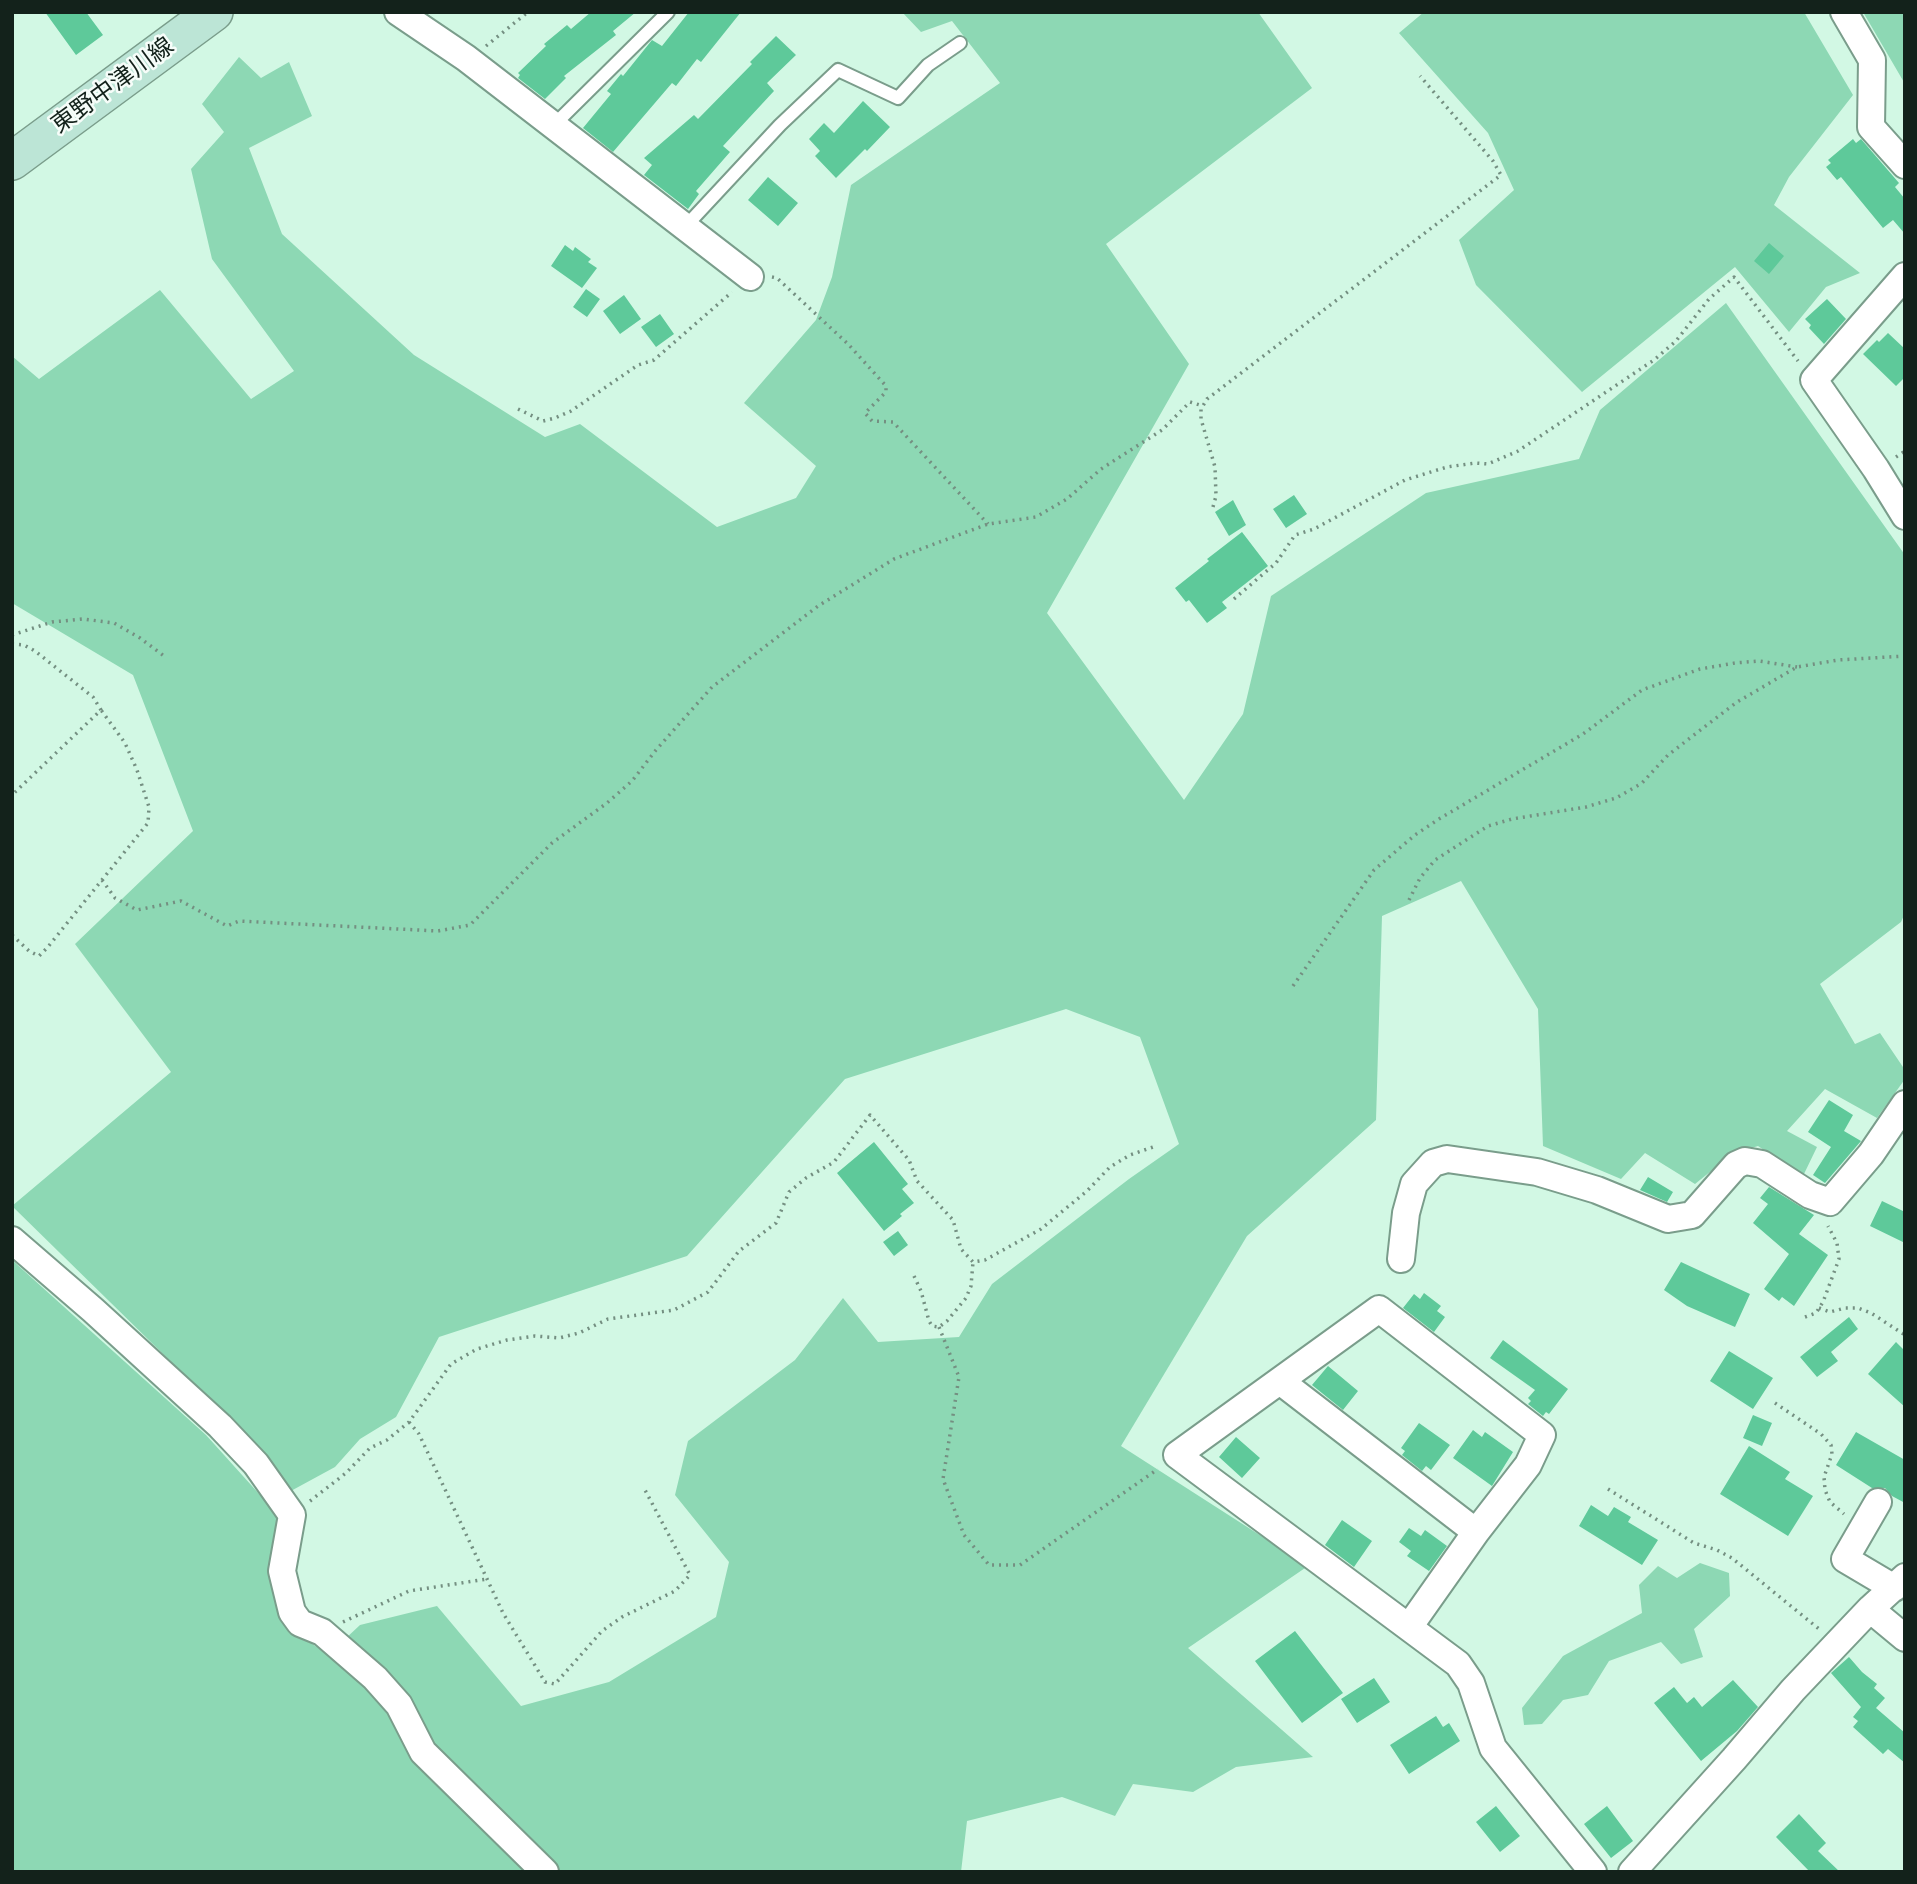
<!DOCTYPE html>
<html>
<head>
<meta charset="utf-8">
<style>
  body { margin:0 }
  #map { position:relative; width:1917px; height:1884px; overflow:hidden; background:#d2f8e4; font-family:"Open Sans",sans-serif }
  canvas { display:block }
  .frame { position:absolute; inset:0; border:14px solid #13221b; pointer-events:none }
</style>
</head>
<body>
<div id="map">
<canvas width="1917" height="1884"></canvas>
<div class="frame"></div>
</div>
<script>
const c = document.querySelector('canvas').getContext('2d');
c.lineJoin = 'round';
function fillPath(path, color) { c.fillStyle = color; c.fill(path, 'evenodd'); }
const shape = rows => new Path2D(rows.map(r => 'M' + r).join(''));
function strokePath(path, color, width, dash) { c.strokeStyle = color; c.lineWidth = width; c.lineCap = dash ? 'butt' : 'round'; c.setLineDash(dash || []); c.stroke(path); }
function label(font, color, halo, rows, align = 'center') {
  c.font = font + ' "Open Sans","Noto Sans JP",sans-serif'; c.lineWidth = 5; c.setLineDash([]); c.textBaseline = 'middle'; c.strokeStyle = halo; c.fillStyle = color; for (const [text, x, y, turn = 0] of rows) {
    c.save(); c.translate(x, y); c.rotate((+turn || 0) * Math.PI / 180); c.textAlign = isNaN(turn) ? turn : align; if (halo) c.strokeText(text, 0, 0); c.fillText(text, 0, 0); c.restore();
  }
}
const green = shape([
  [902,12,1258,12,1312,88,1106,244,1189,364,1047,613,1184,800,1243,714,1271,596,1426,493,1579,459,1600,410,1726,303,1905,555,1905,913,1901,922,1820,984,1855,1044,1880,1033,1905,1070,1905,1079,1877,1118,1825,1089,1787,1131,1817,1147,1803,1176,1758,1146,1732,1154,1695,1184,1645,1153,1621,1179,1543,1146,1538,1009,1461,881,1382,916,1376,1120,1247,1236,1121,1446,1308,1566,1188,1648,1313,1757,1236,1767,1193,1792,1133,1784,1115,1816,1062,1797,967,1821,961,1872,12,1872,12,1260,206,1435,279,1516,301,1636,328,1655,360,1625,437,1606,521,1706,609,1682,716,1617,729,1562,675,1495,688,1441,795,1360,843,1298,878,1342,959,1337,992,1284,1129,1179,1179,1144,1140,1037,1066,1009,845,1079,687,1256,439,1337,396,1417,360,1439,335,1467,289,1492,258,1447,12,1206,171,1072,75,944,193,831,133,675,12,603,12,356,39,379,160,290,251,399,294,371,212,259,191,169,224,132,202,104,239,57,261,78,289,62,312,116,249,148,282,234,414,355,545,437,580,424,717,527,796,498,816,466,744,403,816,320,832,277,851,185,1000,83,952,21,921,32],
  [1424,12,1804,12,1853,95,1789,177,1774,205,1860,273,1826,287,1789,332,1735,267,1582,392,1476,285,1459,240,1514,190,1488,133,1399,33],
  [1863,12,1905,12,1905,84],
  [1700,1563,1729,1573,1730,1596,1694,1629,1703,1657,1681,1664,1661,1642,1609,1661,1588,1695,1563,1700,1542,1724,1524,1725,1522,1708,1563,1656,1642,1613,1639,1585,1658,1566,1677,1578]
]);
const building = shape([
  [45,12,86,12,103,35,76,55],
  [591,12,636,12,613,31,616,35,564,76,566,78,545,99,518,78,520,75,518,73,546,46,544,44,567,25,571,29],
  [689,12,741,12,701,62,697,59,676,86,672,83,613,152,583,128,611,94,607,91,621,74,623,76,652,40,662,46],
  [776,36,796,55,767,83,774,91,723,146,730,152,696,191,699,194,688,209,644,175,652,165,644,158,694,115,698,119,752,64,750,62],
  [863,101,890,127,867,151,865,149,836,178,815,156,820,151,809,139,824,123,834,133],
  [1853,139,1856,143,1861,139,1899,183,1895,187,1905,199,1905,234,1893,220,1883,228,1841,177,1837,180,1826,167,1831,163,1828,160],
  [768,177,798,203,778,226,748,200],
  [1769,243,1784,256,1769,274,1754,261],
  [565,245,573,251,575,247,591,259,588,262,597,268,582,288,551,266],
  [586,289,600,299,587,317,573,307],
  [624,295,641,319,620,334,603,311],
  [1827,299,1846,319,1824,344,1809,328,1811,325,1805,319],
  [660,314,674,334,656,347,641,327],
  [1888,333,1905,349,1905,377,1896,386,1863,354,1877,340,1879,342],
  [1294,495,1307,514,1286,528,1273,509],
  [1233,500,1246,525,1229,536,1215,512],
  [1242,532,1268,566,1222,602,1227,608,1207,623,1189,600,1186,602,1175,588,1209,561,1207,559],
  [1829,1100,1853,1115,1844,1131,1861,1141,1825,1183,1813,1175,1831,1147,1808,1132],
  [874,1142,908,1184,902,1189,914,1203,900,1214,902,1216,884,1231,837,1173],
  [1648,1177,1673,1192,1667,1202,1640,1190],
  [1769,1187,1814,1215,1799,1234,1828,1255,1794,1306,1782,1297,1779,1301,1764,1289,1789,1254,1753,1223,1768,1204,1760,1198],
  [1882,1201,1905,1212,1905,1243,1870,1226],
  [898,1231,908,1245,894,1256,883,1242],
  [1681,1262,1750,1294,1735,1327,1687,1306,1664,1290],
  [1424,1293,1441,1306,1437,1311,1445,1317,1434,1332,1403,1308,1414,1294,1420,1299],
  [1849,1317,1858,1329,1831,1352,1838,1361,1817,1377,1800,1357],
  [1503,1340,1568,1389,1549,1414,1546,1412,1543,1416,1528,1404,1531,1401,1528,1398,1535,1390,1490,1358],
  [1896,1342,1905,1351,1905,1407,1868,1374],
  [1729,1351,1773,1378,1753,1409,1710,1381],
  [1328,1366,1358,1391,1343,1410,1312,1385],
  [1753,1415,1772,1423,1762,1446,1743,1438],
  [1419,1423,1450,1445,1431,1470,1426,1466,1422,1471,1402,1455,1405,1451,1401,1448],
  [1473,1430,1482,1437,1485,1432,1513,1452,1492,1486,1453,1458],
  [1856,1432,1905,1460,1905,1503,1892,1496,1885,1488,1872,1488,1836,1465],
  [1236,1437,1260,1458,1242,1478,1219,1457],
  [1749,1446,1790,1472,1785,1479,1813,1496,1788,1536,1720,1494],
  [1591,1505,1608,1516,1614,1507,1631,1517,1628,1522,1658,1540,1642,1565,1579,1526],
  [1342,1520,1372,1541,1354,1567,1325,1545],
  [1409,1528,1421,1536,1425,1530,1447,1546,1429,1571,1407,1556,1411,1551,1399,1542],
  [1295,1631,1343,1693,1302,1723,1255,1661],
  [1849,1657,1862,1672,1877,1684,1874,1688,1885,1698,1876,1708,1905,1733,1905,1763,1888,1749,1883,1754,1853,1727,1858,1721,1853,1717,1861,1707,1831,1673],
  [1374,1678,1390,1702,1357,1723,1341,1699],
  [1733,1680,1758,1707,1737,1731,1701,1761,1654,1703,1674,1687,1687,1703,1694,1697,1702,1707],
  [1436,1716,1443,1727,1449,1723,1460,1741,1409,1774,1390,1745],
  [1496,1806,1520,1836,1500,1852,1476,1822],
  [1607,1806,1633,1841,1611,1858,1584,1824],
  [1799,1814,1826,1843,1818,1851,1840,1872,1810,1872,1776,1837]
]);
const path = shape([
  [486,46,528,12],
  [772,277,777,278,848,344,886,386,886,392,865,413,872,421,893,422,988,524],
  [518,409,543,421,555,418,571,411,638,365,654,360,732,292],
  [1896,457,1905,451],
  [1213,507,1216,496,1215,467,1201,419,1201,409,1207,399,1501,175,1493,161,1420,76],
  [1234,599,1276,563,1295,535,1314,529,1405,480,1447,467,1475,463,1488,464,1518,451,1654,360,1676,341,1709,299,1734,277,1798,361],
  [12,635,52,622,83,619,114,623,140,638,164,656],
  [12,644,24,645,35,651,93,697,101,710,12,795],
  [102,880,115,898,137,910,181,901,227,926,239,921,438,931,470,925,552,843,607,803,632,781,656,750,712,687,818,606,894,559,988,524,1036,517,1067,499,1101,469,1162,430,1190,402,1203,406],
  [1409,900,1420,878,1435,860,1488,826,1512,819,1586,807,1616,798,1642,783,1668,755,1737,702,1797,667,1838,660,1905,656],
  [12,935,29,951,39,956,47,948,148,823,149,807,137,770,125,743,101,710],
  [1293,986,1374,870,1415,835,1439,819,1583,734,1642,690,1700,669,1735,663,1759,661,1797,667],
  [914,1276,921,1291,929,1321,932,1326,939,1327,947,1321,966,1298,971,1286,973,1262],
  [1819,1308,1830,1312,1845,1308,1858,1308,1871,1313,1905,1335],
  [1805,1317,1816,1313,1823,1302,1839,1259,1837,1243,1828,1226],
  [939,1327,959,1377,943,1479,964,1535,989,1565,1020,1565,1158,1469],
  [1775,1403,1821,1434,1831,1445,1832,1454,1824,1477,1825,1490,1830,1502,1844,1514],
  [409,1422,419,1434,503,1613,545,1682,555,1684,602,1631,622,1617,675,1591,690,1575,645,1490],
  [1608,1489,1694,1543,1717,1550,1732,1558,1819,1629],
  [310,1501,346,1473,370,1448,387,1440,409,1422,451,1364,477,1349,507,1340,535,1336,559,1338,579,1333,608,1319,674,1310,708,1292,739,1251,776,1223,789,1192,806,1178,834,1162,870,1115,909,1160,917,1181,953,1220,961,1249,973,1262,985,1260,1041,1229,1087,1191,1110,1167,1130,1155,1153,1147],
  [343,1622,409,1591,487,1579]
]);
const lane = shape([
  [554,125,668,12],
  [685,227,780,125,838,70,898,98,928,65,960,43]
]);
const street = shape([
  [398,12,466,58,750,277],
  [1844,12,1872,60,1871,127,1905,165],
  [1905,276,1814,380,1876,469,1905,516],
  [12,1240,93,1310,220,1426,256,1464,292,1515,282,1571,292,1612,300,1623,322,1632,375,1678,399,1705,423,1752,545,1872],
  [1401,1259,1406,1213,1414,1184,1433,1163,1447,1159,1537,1172,1597,1190,1668,1219,1692,1215,1736,1165,1745,1161,1762,1164,1810,1195,1830,1202,1871,1154,1905,1104],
  [1280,1381,1476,1532],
  [1878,1502,1845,1559,1894,1588],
  [1870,1609,1905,1638],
  [1409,1627,1476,1532,1528,1465,1542,1435,1379,1309,1177,1455,1458,1664,1471,1683,1493,1748,1593,1872],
  [1632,1872,1734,1759,1793,1690,1870,1609,1905,1577]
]);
const secondary = shape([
  [12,161,214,12]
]);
const streetNames = [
  ["東野中津川線",113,86,-36]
];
fillPath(green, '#8dd8b4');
fillPath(building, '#5ec99a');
strokePath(lane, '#7a9d8b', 16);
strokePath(street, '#7a9d8b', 30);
strokePath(secondary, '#7a9d8b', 40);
strokePath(path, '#748f81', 3.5, [2, 5]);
strokePath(lane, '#fff', 12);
strokePath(street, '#fff', 26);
strokePath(secondary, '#bce5d6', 37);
label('24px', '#13221b', '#f6fdf9', streetNames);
</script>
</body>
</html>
